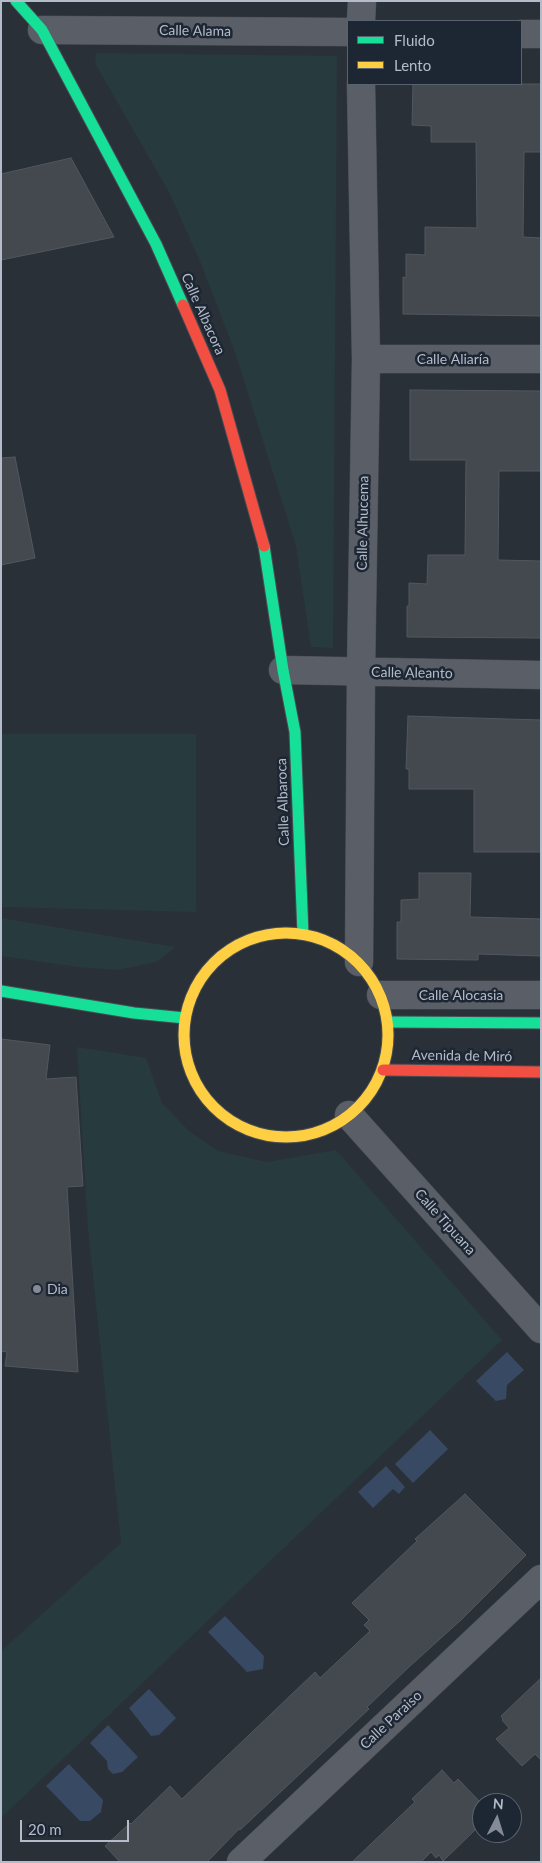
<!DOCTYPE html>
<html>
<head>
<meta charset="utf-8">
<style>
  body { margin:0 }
  #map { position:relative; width:542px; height:1863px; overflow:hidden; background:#2a3038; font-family:Lato,sans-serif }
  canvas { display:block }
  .frame { position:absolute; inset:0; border:2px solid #b4bcc9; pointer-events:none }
  .legend { position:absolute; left:347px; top:20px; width:175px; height:65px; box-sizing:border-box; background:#1d2633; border:1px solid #59626f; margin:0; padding:6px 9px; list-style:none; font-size:15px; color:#b4bcc9 }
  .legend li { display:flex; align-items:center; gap:10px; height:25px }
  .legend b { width:25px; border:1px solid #59626f }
  .north { position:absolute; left:472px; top:1793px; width:50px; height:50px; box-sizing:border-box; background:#1d2633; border:1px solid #59626f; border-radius:50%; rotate:5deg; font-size:14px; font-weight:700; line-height:20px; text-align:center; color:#b4bcc9 }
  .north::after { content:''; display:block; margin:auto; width:18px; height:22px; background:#848b96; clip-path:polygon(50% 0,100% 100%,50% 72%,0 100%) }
  .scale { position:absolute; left:20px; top:1820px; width:109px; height:22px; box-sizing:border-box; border:2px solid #b4bcc9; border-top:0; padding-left:6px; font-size:15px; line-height:18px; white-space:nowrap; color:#b4bcc9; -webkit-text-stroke:4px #1d2633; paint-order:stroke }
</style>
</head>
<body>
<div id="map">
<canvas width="542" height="1863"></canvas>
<div class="frame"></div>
<ul class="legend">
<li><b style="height:6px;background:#16e098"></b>Fluido</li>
<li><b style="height:6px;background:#ffcf43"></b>Lento</li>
</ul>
<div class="north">N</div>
<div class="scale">20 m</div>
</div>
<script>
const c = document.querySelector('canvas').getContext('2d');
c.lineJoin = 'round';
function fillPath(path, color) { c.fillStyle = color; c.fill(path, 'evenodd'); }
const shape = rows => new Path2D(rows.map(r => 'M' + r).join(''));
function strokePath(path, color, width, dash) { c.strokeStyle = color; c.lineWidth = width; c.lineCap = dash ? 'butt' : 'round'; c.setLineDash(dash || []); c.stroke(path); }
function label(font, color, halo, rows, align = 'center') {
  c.font = font + ' Lato,sans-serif'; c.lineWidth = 5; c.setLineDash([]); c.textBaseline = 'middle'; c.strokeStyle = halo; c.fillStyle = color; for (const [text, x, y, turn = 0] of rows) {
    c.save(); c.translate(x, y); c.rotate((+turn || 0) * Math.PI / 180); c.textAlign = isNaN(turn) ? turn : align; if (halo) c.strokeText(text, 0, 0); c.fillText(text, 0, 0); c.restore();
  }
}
const green = shape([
  [96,53,337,56,333,648,311,647,296,546,236,355,202,266,170,194,95,63],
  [1,734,196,734,196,912,1,907],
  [1,918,151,943,176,947,156,962,118,970,78,967,1,956],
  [77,1047,146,1058,162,1103,189,1131,218,1151,267,1162,336,1150,502,1340,1,1818,1,1651,121,1543,88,1229]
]);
const water = shape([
  [507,1352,524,1370,507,1385,506,1399,496,1401,476,1381],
  [430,1430,448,1449,413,1483,395,1464],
  [386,1466,405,1487,399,1494,393,1489,373,1508,358,1492],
  [225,1616,264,1656,263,1669,247,1672,208,1632],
  [149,1689,176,1718,159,1735,151,1736,129,1708],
  [108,1725,138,1757,122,1772,113,1774,108,1769,107,1761,90,1743],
  [69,1764,103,1800,101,1812,90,1821,80,1821,46,1786]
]);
const building = shape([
  [413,84,541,84,541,152,524,152,523,237,541,238,541,316,403,314,403,277,406,278,406,254,425,255,425,227,477,228,476,142,431,142,431,126,412,125,413,84],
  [71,158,114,237,1,260,1,174,71,158],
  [410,390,541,391,541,471,499,471,498,560,541,561,541,638,407,637,407,606,409,606,409,583,427,584,428,555,465,555,466,460,410,460,410,390],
  [15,457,35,558,1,565,1,458,15,457],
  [408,716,541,720,541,852,474,852,474,789,409,789,409,769,406,769,408,716],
  [419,873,471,873,470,917,541,919,541,956,478,954,478,960,397,959,397,922,401,922,401,900,419,899,419,873],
  [1,1039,50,1045,46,1079,76,1077,83,1186,67,1187,78,1372,5,1366,7,1352,1,1351,1,1039],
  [465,1494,526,1555,462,1619,409,1667,367,1707,369,1709,240,1830,239,1829,207,1862,120,1862,105,1846,130,1823,131,1824,170,1786,182,1799,315,1672,320,1678,370,1631,364,1625,369,1620,352,1603,417,1541,415,1539,465,1494],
  [541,1678,541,1760,535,1754,522,1766,496,1739,509,1728,502,1720,503,1719,501,1716,541,1678],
  [442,1770,454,1783,458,1779,482,1804,482,1821,475,1830,443,1861,439,1855,436,1858,431,1852,421,1862,352,1862,415,1802,412,1799,442,1770]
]);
const street = shape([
  [361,21,362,1],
  [42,30,348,32],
  [521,34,541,34],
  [366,359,541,359],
  [283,670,541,675],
  [359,962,361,672,366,359,361,84],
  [381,995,541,995],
  [349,1115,541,1329],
  [241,1862,541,1579]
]);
const fast = shape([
  [16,1,42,30,156,244,183,305],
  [264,546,283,670,295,732,303,934],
  [1,991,134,1013,185,1018],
  [388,1022,541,1023]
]);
const slow = shape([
  '184 1035a102 102 0 1 1 204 0a102 102 0 1 1-204 0Z'
]);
const jam = shape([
  [183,305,220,390,264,546],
  [383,1070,541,1072]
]);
const markers = [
  [37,1289,5,"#848b96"]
];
const streetNames = [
  ["Calle Alama",195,31,1],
  ["Calle Albacora",203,314,66],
  ["Calle Aliaría",453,359],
  ["Calle Alhucema",363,523,-89],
  ["Calle Aleanto",412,673,1],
  ["Calle Albaroca",283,802,-92],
  ["Calle Alocasia",461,995],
  ["Avenida de Miró",462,1056,1],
  ["Calle Tipuana",445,1222,48],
  ["Calle Paraiso",391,1720,-43]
];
const poiNames = [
  ["Dia",47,1289]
];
fillPath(green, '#273a3e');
fillPath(water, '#384963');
fillPath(building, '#444950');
strokePath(building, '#52575f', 1);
strokePath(street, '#484c53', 29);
strokePath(fast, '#484c53', 13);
strokePath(slow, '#484c53', 13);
strokePath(jam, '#484c53', 13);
strokePath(street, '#5a5e66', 28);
strokePath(fast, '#16e098', 11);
strokePath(slow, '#ffcf43', 11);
strokePath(jam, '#f24e42', 11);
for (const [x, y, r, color] of markers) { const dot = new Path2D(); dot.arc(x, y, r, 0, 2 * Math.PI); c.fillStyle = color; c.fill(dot); strokePath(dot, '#1d2633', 2); }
label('14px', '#b4bcc9', '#1d2633', streetNames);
label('14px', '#b4bcc9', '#1d2633', poiNames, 'left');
</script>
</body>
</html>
